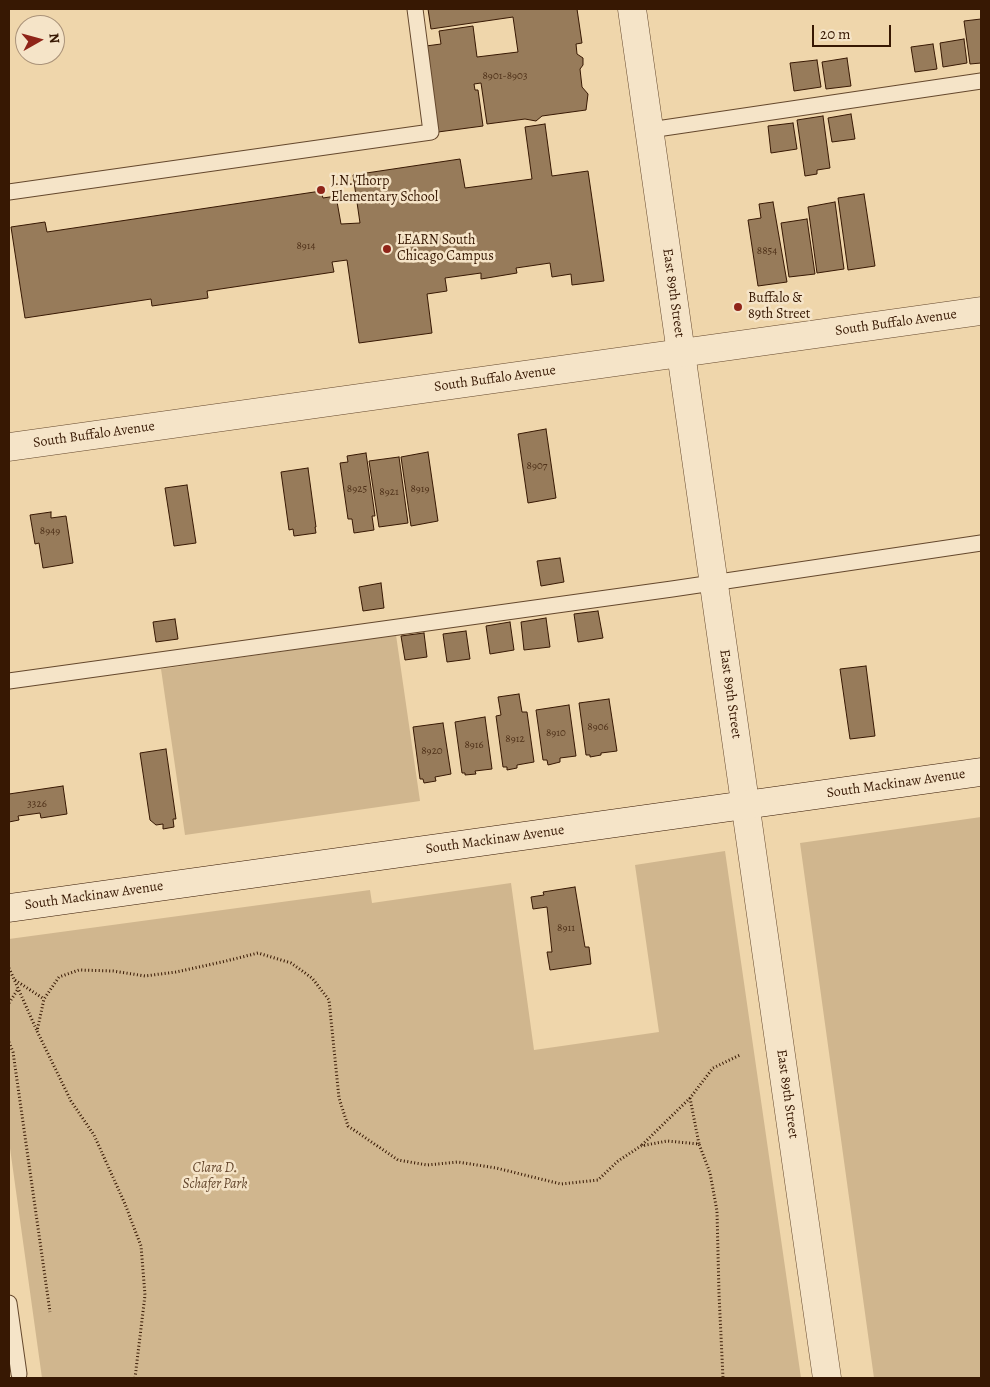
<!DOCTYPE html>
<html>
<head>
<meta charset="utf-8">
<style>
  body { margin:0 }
  #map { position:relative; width:990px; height:1387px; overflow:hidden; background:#efd6ab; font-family:Alegreya,serif }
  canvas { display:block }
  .frame { position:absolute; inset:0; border:10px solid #371803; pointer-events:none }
  .north { position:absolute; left:15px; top:15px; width:50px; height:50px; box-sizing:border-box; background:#f5e4c8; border:1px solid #a99279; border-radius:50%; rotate:83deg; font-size:14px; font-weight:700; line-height:20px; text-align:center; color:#371803 }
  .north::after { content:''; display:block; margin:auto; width:18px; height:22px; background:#8f2418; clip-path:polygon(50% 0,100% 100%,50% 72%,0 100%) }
  .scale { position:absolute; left:812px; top:25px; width:79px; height:22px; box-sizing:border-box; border:2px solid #371803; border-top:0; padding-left:6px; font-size:15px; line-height:18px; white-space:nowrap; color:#371803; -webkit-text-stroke:4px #f5e4c8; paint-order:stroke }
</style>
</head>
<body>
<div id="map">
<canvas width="990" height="1387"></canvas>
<div class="frame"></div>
<div class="north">N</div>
<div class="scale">20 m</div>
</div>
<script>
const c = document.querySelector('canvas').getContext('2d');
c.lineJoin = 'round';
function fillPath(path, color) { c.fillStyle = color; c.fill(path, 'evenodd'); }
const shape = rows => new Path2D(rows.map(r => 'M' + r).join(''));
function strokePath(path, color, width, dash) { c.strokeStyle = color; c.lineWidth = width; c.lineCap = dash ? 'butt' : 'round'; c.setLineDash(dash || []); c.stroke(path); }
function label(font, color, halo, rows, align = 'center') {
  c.font = font + ' Alegreya,serif'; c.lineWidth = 5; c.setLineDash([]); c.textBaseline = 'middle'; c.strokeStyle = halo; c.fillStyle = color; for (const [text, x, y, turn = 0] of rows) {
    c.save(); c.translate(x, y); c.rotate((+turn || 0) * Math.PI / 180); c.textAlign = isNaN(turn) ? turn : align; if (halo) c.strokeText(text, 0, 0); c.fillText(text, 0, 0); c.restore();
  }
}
const green = shape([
  [396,635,420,801,185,835,161,669],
  [981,817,981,1378,874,1378,800,843],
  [725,851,801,1378,42,1378,9,1141,9,939,370,890,372,903,511,883,534,1050,659,1032,635,865]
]);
const building = shape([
  [428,9,577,9,582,43,576,44,577,54,583,58,583,65,580,69,582,87,588,94,586,110,542,116,536,121,525,119,487,124,481,83,474,84,475,90,478,90,483,126,438,132,426,46,441,44,439,31,473,26,477,57,518,52,513,17,431,29,428,9],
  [981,19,981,63,970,64,964,21,981,19],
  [964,39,967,63,943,67,940,43,964,39],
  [933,44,937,69,915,72,911,47,933,44],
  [847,58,851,86,826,89,822,62,847,58],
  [817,60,821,87,794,91,790,63,817,60],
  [851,114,855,139,832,142,828,118,851,114],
  [823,116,830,168,817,170,817,174,805,176,797,120,823,116],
  [793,123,797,149,771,153,768,126,793,123],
  [545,124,552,176,588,171,604,281,572,285,571,274,552,277,550,263,516,268,517,273,481,279,481,273,445,278,447,291,427,294,432,333,359,343,347,260,332,262,334,272,207,291,208,298,152,306,151,299,25,318,11,227,45,222,47,232,321,191,323,198,336,196,341,224,360,223,353,175,460,159,465,188,532,179,525,127,545,124],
  [864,194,875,266,848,270,838,198,864,194],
  [773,202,787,282,758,286,748,220,761,218,759,204,773,202],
  [835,202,844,269,817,273,808,207,835,202],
  [807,219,815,274,789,277,781,223,807,219],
  [546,429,556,498,528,503,518,434,546,429],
  [428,452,438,521,411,526,401,457,428,452],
  [366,453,375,516,372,516,374,530,354,533,352,519,348,519,340,463,348,462,347,456,366,453],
  [399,457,408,523,379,527,369,461,399,457],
  [308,468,316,527,315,527,316,533,294,536,293,529,289,530,281,472,308,468],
  [187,485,196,543,174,546,165,488,187,485],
  [51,512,51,518,66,516,73,563,43,568,39,543,35,544,30,515,51,512],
  [560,558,564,582,541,586,537,561,560,558],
  [381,583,384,608,363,611,359,587,381,583],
  [598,611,603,638,578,642,574,614,598,611],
  [546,618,550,647,524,650,521,622,546,618],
  [175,619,178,639,156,642,153,622,175,619],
  [510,622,514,650,490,654,486,626,510,622],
  [466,631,470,659,447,662,443,634,466,631],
  [424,633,427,657,405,660,401,636,424,633],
  [866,666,875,736,850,739,840,669,866,666],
  [519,694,522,712,527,712,534,762,517,765,517,768,507,770,507,767,503,767,496,716,501,715,498,697,519,694],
  [609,699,617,751,601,753,601,755,590,757,590,755,586,755,579,703,609,699],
  [569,705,576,756,560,758,560,762,548,765,547,760,543,760,536,710,569,705],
  [485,717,492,769,475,771,476,774,465,775,465,773,462,773,455,722,485,717],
  [443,723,451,774,435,777,436,781,424,783,423,779,420,779,413,727,443,723],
  [166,749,176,819,173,819,174,827,163,829,163,824,156,825,150,820,140,753,166,749],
  [63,786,67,814,41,818,40,813,18,816,19,820,9,822,9,794,63,786],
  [575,887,585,947,589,947,591,964,550,970,547,952,552,952,547,907,533,909,531,897,544,895,543,892,575,887]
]);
const path = shape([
  [9,968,37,1031],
  [15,980,44,999],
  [9,1003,18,989],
  [9,1042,13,1052,50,1312],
  [690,1098,699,1144],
  [642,1145,690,1098,713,1068,740,1055],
  [135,1378,145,1295,141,1246,125,1204,94,1135,71,1101,37,1031,44,999,59,977,79,970,113,971,145,976,176,972,222,962,258,953,291,963,312,978,329,1000,339,1098,348,1126,398,1160,427,1165,458,1162,496,1168,561,1184,598,1180,618,1161,641,1146,667,1141,699,1144,710,1173,717,1211,719,1294,723,1378]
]);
const service = shape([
  [650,130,981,81],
  [9,192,431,132,415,9],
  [9,681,672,589,981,543],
  [9,1303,19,1374]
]);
const minor = shape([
  [632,9,827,1378]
]);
const tertiary = shape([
  [9,447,981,311]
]);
const secondary = shape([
  [9,908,981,772]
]);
const markers = [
  [321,190,5,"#8f2418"],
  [387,249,5,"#8f2418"],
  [738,307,5,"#8f2418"]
];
const numberNames = [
  ["8901-8903",505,76],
  ["8914",306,246],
  ["8854",767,251],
  ["8907",537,466],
  ["8925",357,489],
  ["8919",420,489],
  ["8921",389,492],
  ["8949",50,531],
  ["8906",598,727],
  ["8910",556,733],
  ["8912",515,739],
  ["8916",474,745],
  ["8920",432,751],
  ["3326",37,804],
  ["8911",566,928]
];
const poiNames = [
  ["J.N. Thorp",331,182],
  ["Elementary School",331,198],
  ["LEARN South",397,241],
  ["Chicago Campus",397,257],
  ["Buffalo &",748,299],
  ["89th Street",748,315]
];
const streetNames = [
  ["East 89th Street",673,293,82],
  ["South Buffalo Avenue",896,323,-8],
  ["South Buffalo Avenue",495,379,-8],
  ["South Buffalo Avenue",94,435,-8],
  ["East 89th Street",730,694,82],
  ["South Mackinaw Avenue",896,784,-8],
  ["South Mackinaw Avenue",495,840,-8],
  ["South Mackinaw Avenue",94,896,-8],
  ["East 89th Street",787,1094,82]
];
const parkNames = [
  ["Clara D.",215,1169],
  ["Schafer Park",215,1185]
];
fillPath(green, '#d0b68e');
fillPath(building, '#977b5a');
strokePath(building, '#371803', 1);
strokePath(service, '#65482d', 17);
strokePath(minor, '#65482d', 29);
strokePath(tertiary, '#65482d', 29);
strokePath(secondary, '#371803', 29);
strokePath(path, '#371803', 3, [1, 2.5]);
strokePath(service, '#f5e4c8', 15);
strokePath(minor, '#f5e4c8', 28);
strokePath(tertiary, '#f5e4c8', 28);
strokePath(secondary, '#f5e4c8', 28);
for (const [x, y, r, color] of markers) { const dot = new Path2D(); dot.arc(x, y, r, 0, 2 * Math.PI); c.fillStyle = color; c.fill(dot); strokePath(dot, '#f5e4c8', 2); }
label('11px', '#4f3119', null, numberNames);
label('14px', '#371803', '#f5e4c8', poiNames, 'left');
label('14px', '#371803', '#f5e4c8', streetNames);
label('italic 14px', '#65472d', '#f5e4c8', parkNames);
</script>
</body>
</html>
